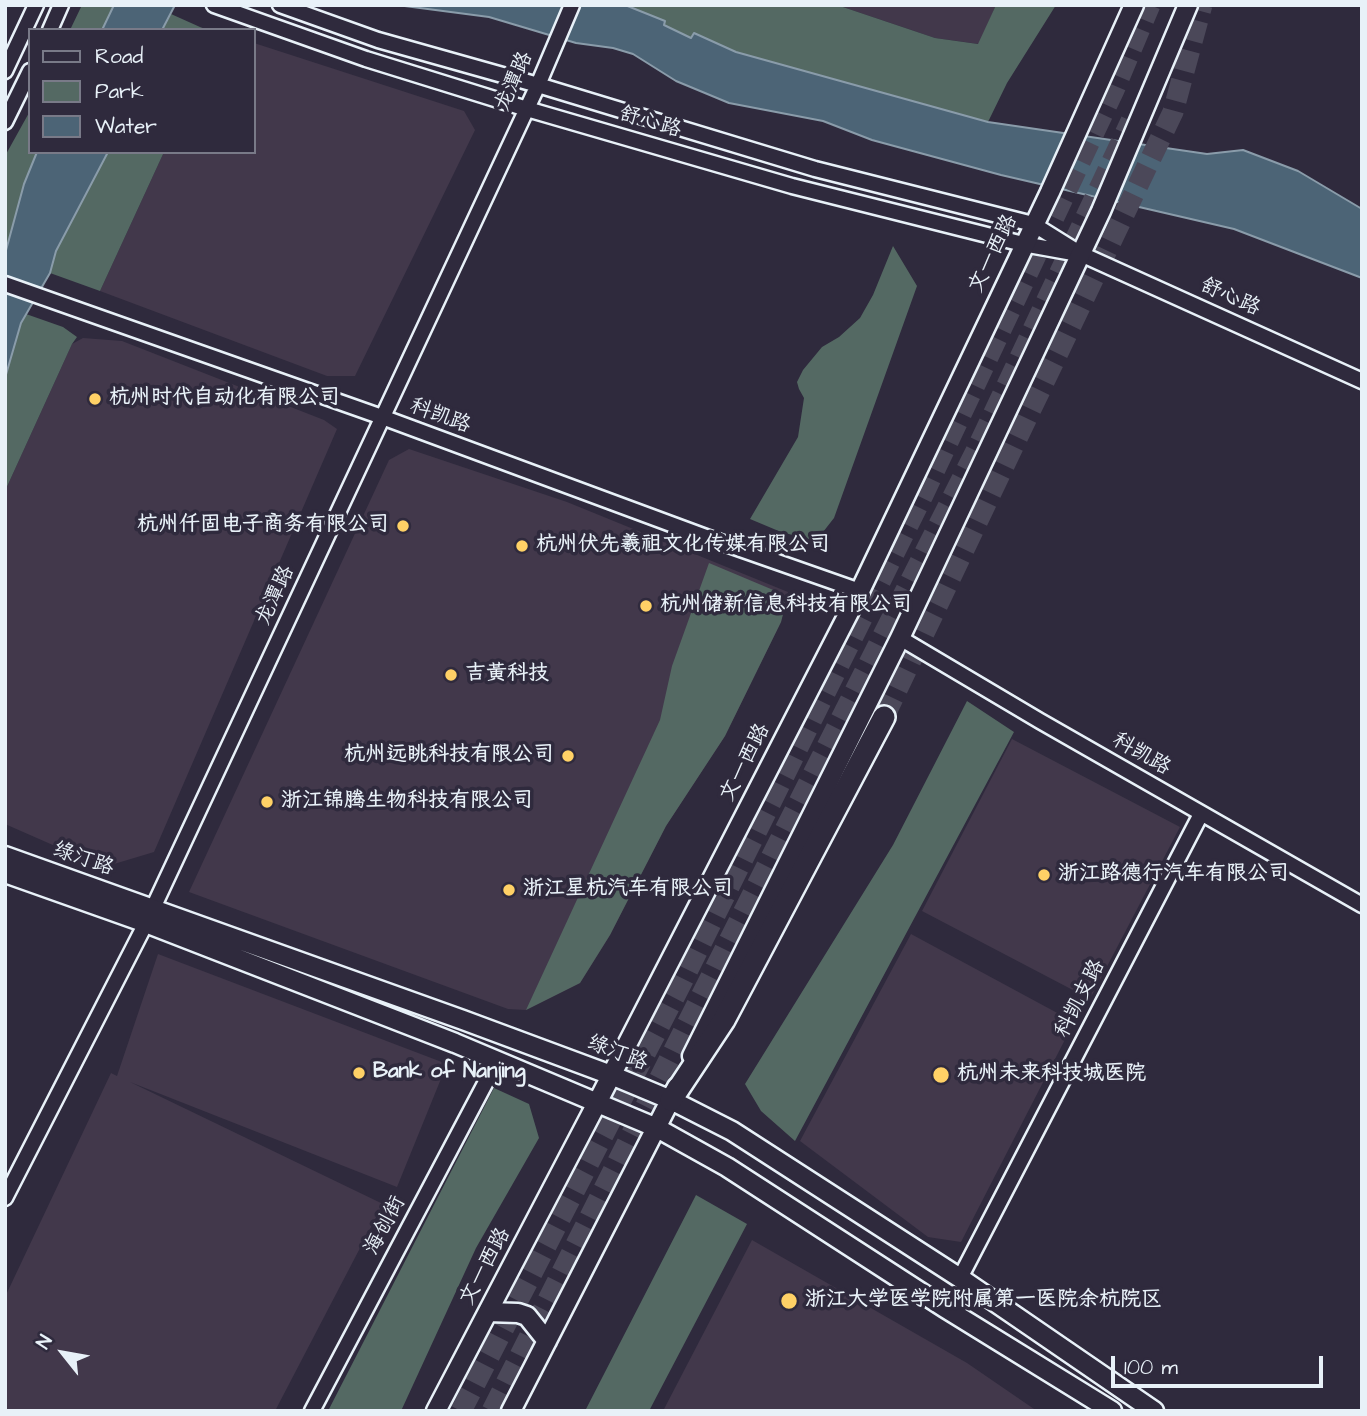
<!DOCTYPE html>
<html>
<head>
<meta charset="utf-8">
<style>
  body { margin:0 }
  #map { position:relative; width:1367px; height:1416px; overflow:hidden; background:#2f2a3d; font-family:"Architects Daughter",sans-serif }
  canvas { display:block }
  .frame { position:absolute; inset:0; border:7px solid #e8f1f8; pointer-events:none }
  .legend { position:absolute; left:28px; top:28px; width:228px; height:126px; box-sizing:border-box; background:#2f2a3d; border:2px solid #797a88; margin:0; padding:9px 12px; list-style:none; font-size:21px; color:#e8f1f8 }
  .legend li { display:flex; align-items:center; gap:14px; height:35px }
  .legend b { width:35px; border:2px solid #797a88 }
  .north { position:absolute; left:28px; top:1318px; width:70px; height:70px; -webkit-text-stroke:5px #2f2a3d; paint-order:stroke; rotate:301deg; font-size:19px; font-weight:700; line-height:28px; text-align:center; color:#e8f1f8 }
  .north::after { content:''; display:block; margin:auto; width:24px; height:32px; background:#e8f1f8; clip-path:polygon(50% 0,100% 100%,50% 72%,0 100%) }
  .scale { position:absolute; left:1111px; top:1356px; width:212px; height:32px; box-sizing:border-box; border:4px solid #e8f1f8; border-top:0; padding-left:9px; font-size:21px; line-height:24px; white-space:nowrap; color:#e8f1f8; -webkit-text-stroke:5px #2f2a3d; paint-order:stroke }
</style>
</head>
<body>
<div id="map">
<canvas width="1367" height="1416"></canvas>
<div class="frame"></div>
<ul class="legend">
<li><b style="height:9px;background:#2f2a3d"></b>Road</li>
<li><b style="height:19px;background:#546963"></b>Park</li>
<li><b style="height:19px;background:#4c6476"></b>Water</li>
</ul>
<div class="north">N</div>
<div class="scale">100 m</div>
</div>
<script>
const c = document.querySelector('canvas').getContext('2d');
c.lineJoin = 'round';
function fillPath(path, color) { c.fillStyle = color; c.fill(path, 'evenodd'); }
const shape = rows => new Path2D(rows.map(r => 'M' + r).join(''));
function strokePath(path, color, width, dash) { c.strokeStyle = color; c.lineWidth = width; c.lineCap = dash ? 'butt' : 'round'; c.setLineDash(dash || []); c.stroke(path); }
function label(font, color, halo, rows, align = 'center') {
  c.font = font + ' "Architects Daughter","LXGW WenKai TC",sans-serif'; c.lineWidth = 7; c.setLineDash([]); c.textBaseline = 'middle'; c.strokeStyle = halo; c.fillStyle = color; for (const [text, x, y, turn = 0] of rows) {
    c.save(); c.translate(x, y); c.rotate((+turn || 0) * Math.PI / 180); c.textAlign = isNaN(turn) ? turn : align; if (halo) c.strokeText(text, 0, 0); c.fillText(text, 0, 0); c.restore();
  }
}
const built = shape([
  [837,5,996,5,979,44,935,38],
  [254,43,464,111,475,130,355,376,327,376,100,291,164,152,254,152],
  [83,338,122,341,324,420,337,429,154,852,114,864,71,853,5,824,5,491,72,344],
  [409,449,567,502,788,592,781,622,725,736,666,826,610,935,580,983,526,1010,508,1009,189,892,389,460],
  [1012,739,1180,827,1090,999,922,911],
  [911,934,1074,1022,961,1242,928,1237,800,1141],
  [158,954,447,1064,397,1187,130,1082,383,1204,275,1411,5,1411,5,1297,111,1073,117,1076],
  [752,1240,967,1363,1037,1411,663,1411]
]);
const green = shape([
  [82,5,114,5,102,30,70,30],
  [625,5,837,5,935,38,978,44,996,5,1056,5,1007,83,988,122,736,52,695,34,692,38,663,25,664,21],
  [171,14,200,27,208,30,162,30],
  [30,111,30,152,37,152,24,184,5,254,5,156],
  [108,152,164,152,100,291,50,273,56,251],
  [893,246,917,286,834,518,816,541,781,532,750,519,798,437,804,398,799,389,797,382,803,370,822,347,839,337,860,318,873,295],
  [26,314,63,327,77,337,72,344,5,491,5,378,21,323],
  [709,563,778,592,787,599,781,622,725,736,666,826,610,935,580,983,526,1010,660,720,672,666],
  [967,701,1014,732,795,1141,761,1111,745,1084,893,845],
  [494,1088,529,1104,539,1138,476,1248,401,1411,328,1411],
  [696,1195,747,1224,649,1411,585,1411]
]);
const water = shape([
  [114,5,175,5,162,30,102,30,114,5],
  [397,5,625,5,665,21,664,25,691,38,694,33,736,52,988,122,1207,154,1243,150,1298,171,1362,209,1362,278,1234,229,1001,175,872,140,823,121,729,103,676,81,633,54,613,48,576,43,489,17,397,5],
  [37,152,108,152,56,251,50,273,21,323,5,378,5,254,24,184,37,152]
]);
const highwayTunnel = shape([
  [884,717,1173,112,1202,5],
  [461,1411,681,984,923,495,1114,90,1150,5],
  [492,1411,976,451,1131,121]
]);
const minor = shape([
  [214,5,366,59,527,109,792,186,1023,244,1073,253],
  [280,5,378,40,538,85,815,169,1033,224,1081,254,1362,381],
  [50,30,61,5],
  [5,71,36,5],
  [5,122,30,71],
  [5,284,382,417,706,537,860,591],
  [900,638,1040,721,1362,905],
  [5,1198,146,923,538,85,572,5],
  [960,1278,1201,814],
  [312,1411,497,1061]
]);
const major = shape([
  [5,856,463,1020,611,1075,671,1100,732,1131,960,1278,1154,1411],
  [5,873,146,923,455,1043,657,1128,727,1167,945,1308,1112,1411],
  [692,1056,900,638,1101,211,1188,5],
  [488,1312,518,1313,527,1316,547,1341],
  [436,1411,597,1103,860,591,1050,192,1134,5],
  [511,1411,677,1087]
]);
const highway = shape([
  [671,1100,724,1020,884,717]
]);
const markers = [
  [95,399,7,"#ffd166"],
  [403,526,7,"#ffd166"],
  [522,546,7,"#ffd166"],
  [646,606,7,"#ffd166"],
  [451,675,7,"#ffd166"],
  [568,756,7,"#ffd166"],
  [267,802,7,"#ffd166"],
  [1044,875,7,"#ffd166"],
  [509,890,7,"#ffd166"],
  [359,1073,7,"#ffd166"],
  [941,1075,9,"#ffd166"],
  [789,1301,9,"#ffd166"]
];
const streetNames = [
  ["龙潭路",515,82,-66],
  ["舒心路",650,123,16],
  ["文一西路",994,254,-64],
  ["舒心路",1230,298,24],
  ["科凯路",440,417,20],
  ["龙潭路",276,596,-65],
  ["科凯路",1141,755,30],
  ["文一西路",746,763,-63],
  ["绿汀路",83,860,19],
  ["科凯支路",1081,999,-63],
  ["绿汀路",617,1054,21],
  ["海创街",386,1226,-62],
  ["文一西路",486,1267,-62]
];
const poiNames = [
  ["杭州时代自动化有限公司",109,399],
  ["杭州仟固电子商务有限公司",389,526,"right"],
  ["杭州伏先羲祖文化传媒有限公司",536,546],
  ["杭州储新信息科技有限公司",660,606],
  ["吉黄科技",465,675],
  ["杭州远眺科技有限公司",554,756,"right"],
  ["浙江锦腾生物科技有限公司",281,802],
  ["浙江路德行汽车有限公司",1058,875],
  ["浙江星杭汽车有限公司",523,890],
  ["Bank of Nanjing",373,1073],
  ["杭州未来科技城医院",957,1075],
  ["浙江大学医学院附属第一医院余杭院区",805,1301]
];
fillPath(built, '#42384b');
fillPath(green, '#546963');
fillPath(water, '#4c6476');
strokePath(water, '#8a9caa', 2);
strokePath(highwayTunnel, '#4b4859', 21, [21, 10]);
strokePath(minor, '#e8f1f8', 19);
strokePath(major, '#e8f1f8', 23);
strokePath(highway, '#e8f1f8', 26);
strokePath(minor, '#2f2a3d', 14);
strokePath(major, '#2f2a3d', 18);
strokePath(highway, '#2f2a3d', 21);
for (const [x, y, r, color] of markers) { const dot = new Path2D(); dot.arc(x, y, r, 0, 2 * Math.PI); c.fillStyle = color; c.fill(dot); strokePath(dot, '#2f2a3d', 2.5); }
label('21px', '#e8f1f8', '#2f2a3d', streetNames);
label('bold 21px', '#e8f1f8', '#2f2a3d', poiNames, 'left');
</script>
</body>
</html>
